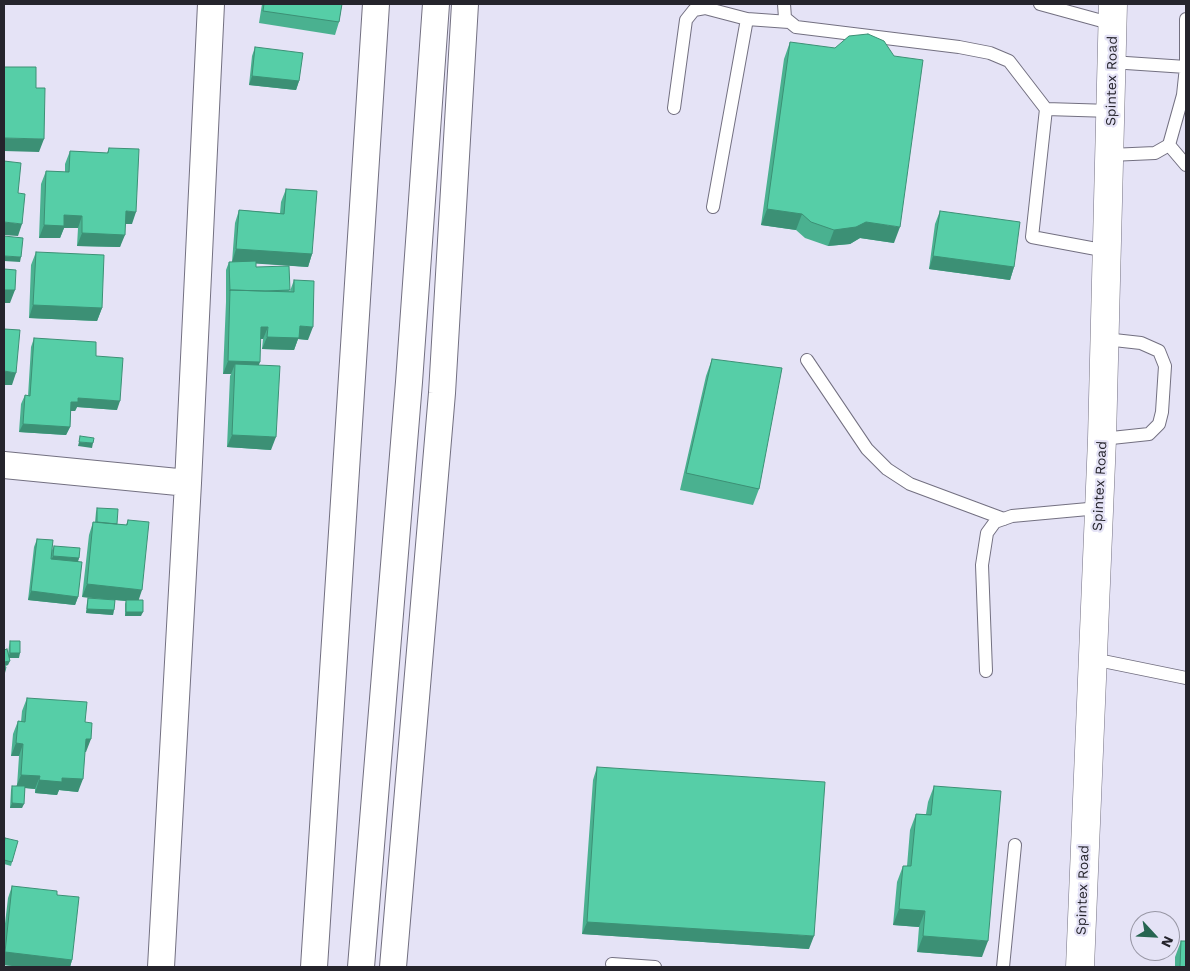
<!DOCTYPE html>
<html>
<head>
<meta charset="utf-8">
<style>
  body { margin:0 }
  #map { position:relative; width:1190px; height:971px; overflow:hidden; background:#e5e3f6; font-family:"Work Sans",sans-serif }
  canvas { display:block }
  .frame { position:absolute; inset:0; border:5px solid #25242c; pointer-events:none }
  .north { position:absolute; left:1130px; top:911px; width:50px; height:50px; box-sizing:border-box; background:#e5e3f6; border:1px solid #9897a5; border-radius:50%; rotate:115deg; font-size:14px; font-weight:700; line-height:20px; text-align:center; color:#25242c }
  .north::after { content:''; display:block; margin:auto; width:18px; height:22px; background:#276551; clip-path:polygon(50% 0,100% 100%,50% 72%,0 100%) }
</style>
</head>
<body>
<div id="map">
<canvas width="1190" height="971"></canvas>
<div class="frame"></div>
<div class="north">N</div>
</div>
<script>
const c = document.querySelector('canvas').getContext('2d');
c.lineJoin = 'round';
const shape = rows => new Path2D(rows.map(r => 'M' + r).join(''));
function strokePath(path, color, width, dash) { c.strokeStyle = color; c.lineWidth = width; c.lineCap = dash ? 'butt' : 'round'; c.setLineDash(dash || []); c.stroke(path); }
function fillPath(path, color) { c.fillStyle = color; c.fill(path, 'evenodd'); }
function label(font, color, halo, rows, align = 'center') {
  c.font = font + ' "Work Sans",sans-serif'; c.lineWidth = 4.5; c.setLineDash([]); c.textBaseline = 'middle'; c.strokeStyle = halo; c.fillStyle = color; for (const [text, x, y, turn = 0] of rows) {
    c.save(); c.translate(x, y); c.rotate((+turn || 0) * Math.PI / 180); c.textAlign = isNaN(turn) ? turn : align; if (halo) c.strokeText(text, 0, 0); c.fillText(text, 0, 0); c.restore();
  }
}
const service = shape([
  [784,4,785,18,796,27,959,47,990,53,1009,61,1046,109],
  [1040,4,1113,24],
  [1186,67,1186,19],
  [674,108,686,20,694,10,705,8,747,19,789,22],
  [1169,145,1186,165],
  [1110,155,1155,153,1169,145,1183,95,1186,67,1111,62],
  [713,207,747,19],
  [1107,251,1032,237,1046,109,1111,111],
  [807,360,867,449,887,469,910,484,1004,519],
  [1102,439,1149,434,1159,424,1162,412,1165,366,1159,351,1141,343,1105,339],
  [1093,659,1186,678],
  [986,671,982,565,987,533,995,522,1012,516,1099,508],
  [612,964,655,967],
  [1003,967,1015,845]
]);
const minor = shape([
  [4,465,188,483],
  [161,967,188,483,211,4],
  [314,967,376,4],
  [361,967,409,382,436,4],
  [393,967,442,393,465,4]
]);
const secondary = shape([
  [1080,967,1102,439,1113,4]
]);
const wall = shape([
  [262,4,342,4,339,22,335,35,259,23],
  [790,42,894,243,860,238,850,244,828,246,805,238,796,230,761,225,784,59],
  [255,47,299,81,296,90,249,85,252,56],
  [109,148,132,224,125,224,120,247,77,246,78,228,64,228,60,238,39,238,41,184,46,171,65,172,65,164,70,151,107,153],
  [286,189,312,254,308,267,256,263,256,267,290,291,294,280,308,340,298,339,294,350,262,349,263,339,260,339,259,365,271,450,227,447,230,376,231,374,223,374,226,302,226,270,229,262,232,262,235,223,239,210,280,213,281,202],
  [940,211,1014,267,1010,280,929,269,935,224],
  [36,252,102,308,97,321,29,318,31,265],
  [34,338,96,356,117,410,77,407,75,411,71,411,70,427,66,435,19,432,21,404,25,395,28,396,31,347],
  [712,359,759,489,753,505,680,490,706,376],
  [97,508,117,524,126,525,128,520,141,616,125,616,125,604,126,601,115,600,113,615,86,613,87,602,88,598,105,599,82,597,89,535,93,522,95,522,96,512],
  [37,539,52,550,54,546,79,558,78,562,78,597,75,605,28,600,34,547],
  [10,641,19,658,9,658,8,665,4,666,4,650,8,654,9,646],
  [27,698,85,722,86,752,85,752,78,792,59,790,57,795,35,793,35,789,25,788,22,808,10,808,11,790,12,786,17,786,19,756,11,756,13,734,18,721,21,722,22,711],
  [597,767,809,949,582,934,593,780],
  [934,786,982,957,917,952,919,927,893,925,897,882,903,866,907,866,910,830,916,814,926,814,928,802],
  [4,842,12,862,11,866,4,864],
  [12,886,57,895,72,960,70,967,21,967,4,965,4,932,8,898],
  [1181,941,1186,967,1175,967,1175,957]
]);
const shadedWall = shape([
  [252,76,299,81,296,90,249,85],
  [4,138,44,139,39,152,4,151],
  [767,209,802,214,796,230,761,225],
  [126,211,136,212,132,224,121,224],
  [64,215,82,216,78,228,64,228,60,238,39,238,44,225],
  [4,222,22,224,18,236,4,235],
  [866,222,900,227,894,243,860,238,850,244,828,246,834,230],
  [82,233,125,235,120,247,77,246],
  [236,249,312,254,308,267,232,262],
  [4,256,21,257,20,262,4,261],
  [933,256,1014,267,1010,280,929,269],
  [5,290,15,290,10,303,4,303],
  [33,305,102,308,97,321,29,318],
  [300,326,313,327,308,340,298,339,294,350,262,349,267,337],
  [261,327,268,327,263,339,256,339],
  [228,361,260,362,255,375,235,364,231,374,223,374],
  [4,371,16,373,12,385,4,385],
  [78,398,120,401,117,410,77,407,75,411,68,411,71,402],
  [23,424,70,427,66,435,19,432],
  [232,435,276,437,271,450,227,447],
  [79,442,93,443,92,448,78,446],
  [53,556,79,558,77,563,51,561],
  [87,584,142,590,138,602,82,597],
  [31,591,78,597,75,605,28,600],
  [87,609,114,610,113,615,86,613],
  [126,612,143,612,141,616,125,616],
  [10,653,20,653,19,658,8,658],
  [10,661,8,665,4,666,4,662],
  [86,739,91,739,86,752,81,752],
  [16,743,23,744,19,756,11,756],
  [21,775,40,776,35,789,16,787],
  [62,778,83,779,78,792,59,790,57,795,35,793,39,780],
  [12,803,24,804,22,808,10,808],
  [899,909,925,911,919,927,893,925],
  [587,922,814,936,809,949,582,934],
  [923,936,988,941,982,957,917,952],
  [5,952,72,960,70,967,21,967,4,965,4,954]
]);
const building = shape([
  [264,4,342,4,339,22,263,11,264,4],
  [868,34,884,41,894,56,923,60,900,227,866,222,856,227,834,230,811,222,802,214,767,209,790,42,835,48,849,36,868,34],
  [255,47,303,53,299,81,252,76,255,47],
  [4,67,36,67,36,88,45,88,44,139,4,138,4,67],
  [109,148,139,149,136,212,126,211,125,235,82,233,82,216,64,215,64,226,44,225,46,171,69,172,70,151,108,153,109,148],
  [4,161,21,163,18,193,25,194,22,224,4,222,4,161],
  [286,189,317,191,312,254,236,249,239,210,284,214,286,189],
  [940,211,1020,222,1014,267,933,256,940,211],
  [4,236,23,238,21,257,4,256,4,236],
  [36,252,104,255,102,308,33,305,36,252],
  [256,261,256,267,289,266,290,290,265,291,230,290,230,291,229,262,256,261],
  [4,269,16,270,15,290,5,290,4,318,4,269],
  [294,280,314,281,313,327,300,326,299,338,267,337,268,327,261,327,260,362,228,361,230,290,294,292,294,280],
  [4,329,20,330,16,373,4,371,4,329],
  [34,338,96,342,96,356,123,358,120,401,78,398,78,402,71,402,70,427,23,424,25,395,30,396,34,338],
  [712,359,782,368,759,489,686,473,712,359],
  [235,364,280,366,276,437,232,435,235,364],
  [80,436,94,438,93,443,79,442,80,436],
  [97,508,118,509,117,524,97,522,97,508],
  [128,520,149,522,142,590,87,584,93,522,127,525,128,520],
  [37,539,53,540,51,559,82,562,78,597,31,591,37,539],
  [54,546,80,548,79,558,53,556,54,546],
  [88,598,115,600,114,610,87,609,88,598],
  [126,600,143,600,143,612,126,612,126,600],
  [10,641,20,641,20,653,10,653,10,641],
  [7,649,10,661,4,662,4,650,7,649],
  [4,666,6,667,4,675,4,666],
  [27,698,87,702,85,722,92,723,91,739,86,739,83,779,62,778,62,782,39,780,40,776,21,775,23,744,16,743,18,721,25,722,27,698],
  [597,767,825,782,814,936,587,922,597,767],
  [12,786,25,786,24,804,12,803,12,786],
  [934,786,1001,791,988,941,923,936,925,911,899,909,903,866,911,866,916,814,931,815,934,786],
  [5,838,18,841,12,862,4,860,4,844,5,838],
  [12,886,57,891,57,895,79,897,72,960,5,952,12,886],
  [1181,941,1186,941,1186,967,1180,967,1181,941]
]);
const streetNames = [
  ["Spintex Road",1112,81,-89],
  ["Spintex Road",1100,486,-87],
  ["Spintex Road",1083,890,-88]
];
strokePath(service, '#737081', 14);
strokePath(minor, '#737081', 28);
strokePath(secondary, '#737081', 29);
strokePath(service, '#fff', 12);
strokePath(minor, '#fff', 26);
strokePath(secondary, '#fff', 28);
fillPath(wall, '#4ab190');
fillPath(shadedWall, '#3c9075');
fillPath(building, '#56cea7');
strokePath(building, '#3c9075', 1);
label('14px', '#25242c', '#e5e3f6', streetNames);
</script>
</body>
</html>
